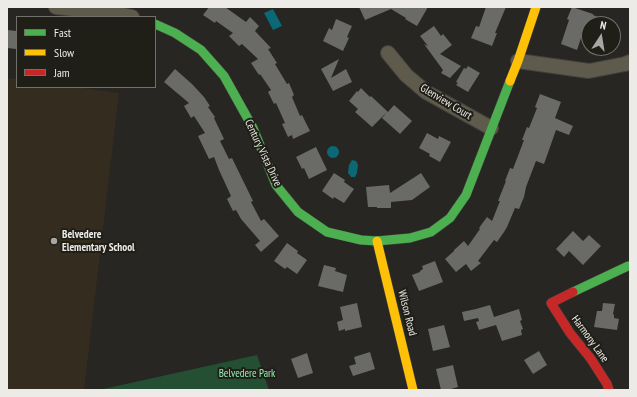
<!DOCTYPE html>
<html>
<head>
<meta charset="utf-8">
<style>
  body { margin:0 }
  #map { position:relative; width:637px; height:397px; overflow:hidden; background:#272622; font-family:"PT Sans Narrow",sans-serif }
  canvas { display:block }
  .frame { position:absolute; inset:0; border:8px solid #ecebe7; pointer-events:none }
  .legend { position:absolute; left:16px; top:16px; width:140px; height:72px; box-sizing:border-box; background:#1f1e17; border:1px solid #71706a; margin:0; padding:5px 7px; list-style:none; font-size:12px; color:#ecebe7 }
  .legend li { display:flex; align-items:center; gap:8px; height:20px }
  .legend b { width:20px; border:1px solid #71706a }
  .north { position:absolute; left:581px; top:16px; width:40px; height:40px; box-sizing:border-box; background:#1f1e17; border:1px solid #71706a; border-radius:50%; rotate:12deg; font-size:11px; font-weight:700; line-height:16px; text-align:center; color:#ecebe7 }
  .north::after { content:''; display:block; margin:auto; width:14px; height:18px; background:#a7a6a2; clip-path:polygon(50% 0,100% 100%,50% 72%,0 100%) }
</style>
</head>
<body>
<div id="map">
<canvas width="637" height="397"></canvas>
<div class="frame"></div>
<ul class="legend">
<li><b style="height:5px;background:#4caf50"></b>Fast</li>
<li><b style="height:5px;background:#ffc107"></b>Slow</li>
<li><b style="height:5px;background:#c62828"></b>Jam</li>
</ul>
<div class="north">N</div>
</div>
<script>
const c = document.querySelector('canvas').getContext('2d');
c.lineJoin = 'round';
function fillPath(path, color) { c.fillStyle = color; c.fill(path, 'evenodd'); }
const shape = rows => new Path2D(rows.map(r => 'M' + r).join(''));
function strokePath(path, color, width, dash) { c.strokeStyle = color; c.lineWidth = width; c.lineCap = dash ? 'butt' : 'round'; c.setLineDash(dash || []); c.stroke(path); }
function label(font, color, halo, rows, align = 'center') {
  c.font = font + ' "PT Sans Narrow",sans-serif'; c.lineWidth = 4; c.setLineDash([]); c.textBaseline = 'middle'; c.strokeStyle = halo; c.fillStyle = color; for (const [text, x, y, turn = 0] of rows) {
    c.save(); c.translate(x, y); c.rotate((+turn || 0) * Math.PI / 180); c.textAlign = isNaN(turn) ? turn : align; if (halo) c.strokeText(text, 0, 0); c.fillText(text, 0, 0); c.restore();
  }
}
const education = shape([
  [7,78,17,79,17,87,76,87,119,93,84,390,7,390]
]);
const green = shape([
  [257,355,269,390,99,390]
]);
const water = shape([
  [273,9,282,26,273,30,264,13],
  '327 152a6 6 0 1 1 12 0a6 6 0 1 1-12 0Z',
  [352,160,356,161,358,165,357,173,355,177,351,177,348,173,349,165]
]);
const building = shape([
  [209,7,225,7,246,22,250,17,259,26,255,31,271,48,268,49,277,63,275,64,287,84,289,83,294,95,292,97,300,116,302,115,310,131,293,139,292,135,288,137,282,124,285,123,276,103,274,104,268,92,271,90,260,74,259,75,251,63,258,59,242,44,239,46,229,36,233,33,216,21,215,23,203,15],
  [359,7,428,7,417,26,405,19,406,18,391,9,365,20],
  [486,7,506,7,495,33,497,33,492,46,471,38,476,26,479,27],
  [572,7,593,14,593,15,614,23,614,24,589,24,588,27,585,26,577,50,561,44,569,20,567,19],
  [336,19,352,26,347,37,349,38,343,51,323,41,329,28,332,30],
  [434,26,441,36,443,34,452,45,440,54,461,66,450,78,441,73,443,70,424,44,428,46,420,36],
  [7,30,17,31,16,49,7,48],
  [339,59,331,78,346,69,352,82,333,91,321,69],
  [468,66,480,73,468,92,456,85,458,83,456,82,464,68,466,69],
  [175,69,192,84,204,97,210,106,208,107,215,117,214,118,224,139,220,141,229,159,232,158,253,201,251,202,261,221,264,219,279,236,261,252,255,245,260,241,241,219,236,210,233,211,227,199,231,196,219,170,214,157,209,159,198,136,205,133,194,116,191,118,184,106,189,103,164,82],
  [361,88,370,97,371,96,388,112,394,105,412,121,400,134,382,118,387,112,372,127,355,112,358,109,349,101,357,91,358,92],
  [540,94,561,102,555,118,573,126,569,135,556,130,544,164,536,161,526,187,524,197,519,209,515,208,507,227,504,232,497,242,494,240,478,261,481,263,471,271,466,264,456,272,445,259,454,251,454,250,464,241,468,246,480,229,479,228,487,217,492,221,500,201,498,201,506,181,505,181,510,168,513,169,524,140,522,140,525,132,527,127,529,128,537,108,535,107],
  [427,133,438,139,439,136,451,142,440,162,429,156,430,154,419,148],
  [316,147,327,170,309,179,304,168,302,169,296,157],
  [334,173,345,180,344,182,354,189,344,203,334,197,333,199,322,191],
  [421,173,430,187,412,200,391,202,391,208,377,208,377,207,368,207,366,187,389,185,390,193],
  [573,231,583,241,589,235,601,246,583,265,569,251,564,257,556,249],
  [287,243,298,251,297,253,307,260,297,274,287,267,285,269,274,261],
  [435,261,443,282,419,291,412,275,420,272,420,271,423,269,422,266],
  [324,265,336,268,335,271,347,275,343,292,318,286],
  [357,303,362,327,345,331,345,329,339,331,337,322,343,320,340,307],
  [603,303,615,304,613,314,614,315,614,318,619,319,617,330,594,327,597,311,602,311],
  [490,305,494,317,519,309,522,320,520,321,523,329,521,330,522,335,502,341,496,325,479,330,476,322,479,321,478,318,464,321,462,312,476,309],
  [444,325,450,347,433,351,428,329],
  [539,351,547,365,533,374,524,360],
  [370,352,375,369,353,376,349,366,356,364,354,357],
  [307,353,313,373,298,378,291,359],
  [453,365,458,387,447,390,441,390,436,369]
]);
const street = shape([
  [56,7,111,13,132,17],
  [388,53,406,75,426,92,491,128],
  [518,61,589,71,625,64,630,62]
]);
const fast = shape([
  [155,24,175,33,201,50,224,76,253,128,276,185,298,212,327,232,361,240,377,241,410,238,431,232,450,218,466,195,510,81],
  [573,292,628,266]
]);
const slow = shape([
  [510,81,518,61,536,7],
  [377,241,413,390]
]);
const jam = shape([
  [573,292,551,303,570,333,591,359,607,384,609,390]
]);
const markers = [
  [54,241,4,"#a7a6a2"]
];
const streetNames = [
  ["Glenview Court",446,102,31],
  ["Century Vista Drive",263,153,65],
  ["Wilson Road",407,313,76],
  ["Harmony Lane",590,339,54]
];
const poiNames = [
  ["Belvedere",62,235],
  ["Elementary School",62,248]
];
const parkNames = [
  ["Belvedere Park",247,374]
];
fillPath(education, '#342c1e');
fillPath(green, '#244f33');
fillPath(water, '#0b6975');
fillPath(building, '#6a6a66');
strokePath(street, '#42413e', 16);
strokePath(fast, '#42413e', 10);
strokePath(slow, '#42413e', 10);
strokePath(jam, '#42413e', 10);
strokePath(street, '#5e5a4c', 14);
strokePath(fast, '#4caf50', 9);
strokePath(slow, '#ffc107', 9);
strokePath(jam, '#c62828', 9);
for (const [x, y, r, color] of markers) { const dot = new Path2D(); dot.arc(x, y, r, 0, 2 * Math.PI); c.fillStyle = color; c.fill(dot); strokePath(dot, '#1f1e17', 1.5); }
label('11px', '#ecebe7', '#1f1e17', streetNames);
label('bold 11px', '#ecebe7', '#1f1e17', poiNames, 'left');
label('11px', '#96ecb3', '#1f1e17', parkNames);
</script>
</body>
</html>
